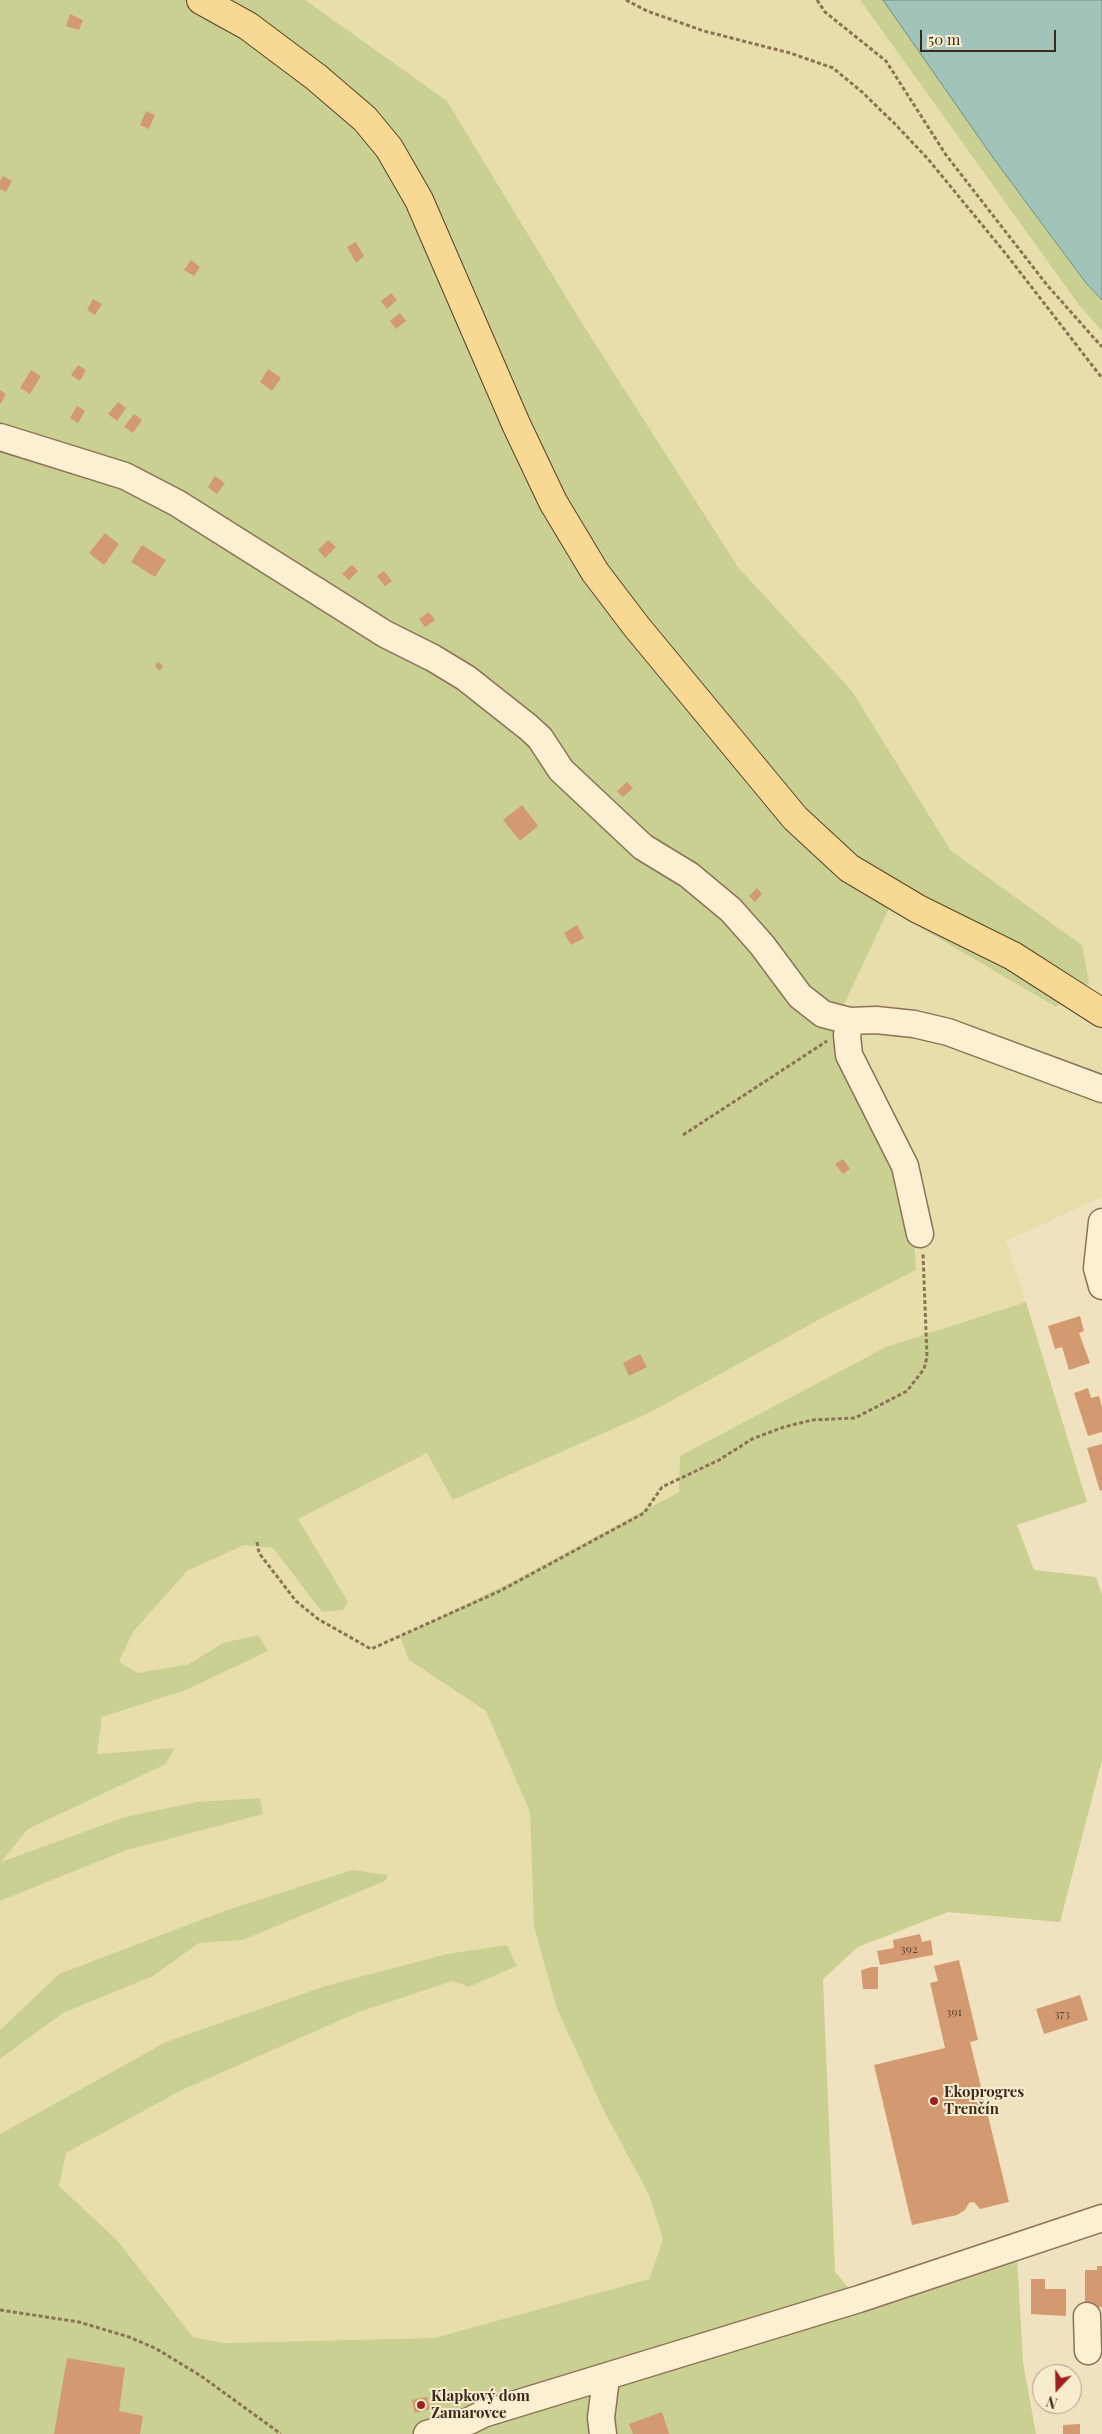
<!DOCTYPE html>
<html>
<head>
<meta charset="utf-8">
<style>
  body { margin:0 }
  #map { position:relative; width:1102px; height:2434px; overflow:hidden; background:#f1e2bf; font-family:"Playfair Display",serif }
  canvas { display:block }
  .north { position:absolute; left:1032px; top:2364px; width:50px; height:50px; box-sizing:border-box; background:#f8eccf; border:1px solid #ac9e87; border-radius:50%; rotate:201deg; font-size:14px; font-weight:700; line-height:20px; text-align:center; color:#3a2a1b }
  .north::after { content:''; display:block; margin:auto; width:18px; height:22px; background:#a02021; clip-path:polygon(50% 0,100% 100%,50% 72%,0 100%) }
  .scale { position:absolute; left:920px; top:30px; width:136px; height:22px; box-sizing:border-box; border:2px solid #3a2a1b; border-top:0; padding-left:6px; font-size:15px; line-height:18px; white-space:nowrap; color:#3a2a1b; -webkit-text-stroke:4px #f8eccf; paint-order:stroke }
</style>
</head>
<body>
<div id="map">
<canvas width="1102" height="2434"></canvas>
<div class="north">N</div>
<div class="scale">50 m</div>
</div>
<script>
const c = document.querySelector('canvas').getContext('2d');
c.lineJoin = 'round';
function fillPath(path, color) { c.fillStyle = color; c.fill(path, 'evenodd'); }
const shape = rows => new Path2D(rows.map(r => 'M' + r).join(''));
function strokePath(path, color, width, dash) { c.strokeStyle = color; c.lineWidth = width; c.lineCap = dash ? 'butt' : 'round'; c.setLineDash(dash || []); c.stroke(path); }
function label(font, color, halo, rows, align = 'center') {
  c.font = font + ' "Playfair Display",serif'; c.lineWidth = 4; c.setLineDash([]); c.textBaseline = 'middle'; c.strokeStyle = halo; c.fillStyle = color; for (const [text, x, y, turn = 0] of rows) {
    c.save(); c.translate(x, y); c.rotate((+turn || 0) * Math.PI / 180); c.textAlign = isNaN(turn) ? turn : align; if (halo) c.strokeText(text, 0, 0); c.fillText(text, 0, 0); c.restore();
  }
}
const farmland = shape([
  [305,0,860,0,1079,305,1102,331,1102,1197,1006,1241,1026,1302,886,1347,679,1492,509,1583,400,1637,409,1660,486,1711,530,1812,534,1927,557,2009,604,2111,649,2195,663,2239,649,2279,434,2338,223,2343,193,2337,117,2240,59,2186,66,2153,182,2090,359,2012,453,1981,469,1987,517,1966,447,1954,325,1986,166,2042,0,2134,0,2059,63,2013,153,1976,199,1943,243,1940,385,1881,387,1876,352,1870,224,1911,59,1974,0,2030,0,1901,260,1798,197,1802,125,1817,0,1863,28,1829,166,1764,174,1748,97,1754,102,1717,186,1690,268,1651,223,1643,189,1664,138,1673,119,1662,133,1632,187,1571,244,1545,273,1548,322,1612,348,1602,297,1519,427,1453,454,1500,649,1413,824,1317,916,1270,841,1011,890,909,1056,1007,1082,945,951,851,852,691,738,567,580,320,447,101]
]);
const green = shape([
  [0,0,305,0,447,101,580,320,738,567,852,691,951,851,1082,945,1089,983,1056,1007,889,909,841,1011,883,1143,913,1221,916,1270,824,1317,649,1413,453,1500,427,1453,298,1519,348,1602,343,1610,322,1612,273,1548,244,1545,187,1571,133,1632,119,1662,138,1673,189,1664,223,1643,258,1635,268,1651,186,1690,102,1717,97,1754,174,1748,166,1764,28,1829,1,1862,125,1817,197,1802,260,1798,263,1814,127,1850,0,1901],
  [860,0,883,0,994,159,1086,283,1102,300,1102,331,1079,305],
  [1026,1302,1087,1502,1017,1525,1034,1570,1096,1577,1102,1595,1102,1760,1060,1922,948,1912,858,1947,823,1979,835,2272,860,2301,1017,2257,1023,2362,1036,2434,0,2434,0,2134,166,2042,325,1986,447,1954,507,1945,517,1966,469,1987,453,1981,359,2012,182,2090,66,2153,59,2186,117,2240,193,2337,223,2343,434,2338,649,2279,663,2239,649,2195,604,2111,557,2009,534,1927,530,1812,486,1711,409,1660,400,1637,509,1583,679,1492,680,1456,886,1347],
  [352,1870,388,1875,385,1881,243,1940,199,1943,153,1976,63,2013,0,2059,0,2030,59,1974,224,1911]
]);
const water = shape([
  [883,0,1102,0,1102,300,1086,283,994,159,883,0]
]);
const building = shape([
  [70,14,83,20,79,30,66,26],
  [146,111,155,115,149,129,140,125],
  [3,176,12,181,6,192,0,189,0,181],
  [356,242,364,256,356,263,347,247],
  [191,260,200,267,194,276,184,270],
  [391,293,397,300,387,309,381,301],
  [93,299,102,304,95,315,87,310],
  [400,313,406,321,396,329,390,321],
  [78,365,86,370,80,381,71,375],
  [268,369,281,378,272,391,260,382],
  [31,370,41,376,30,394,20,388],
  [0,390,6,394,0,405],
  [118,402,126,408,117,421,108,414],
  [77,406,85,411,78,423,70,418],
  [134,414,142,420,133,433,124,427],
  [215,476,225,483,217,494,208,487],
  [105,533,119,544,104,565,89,553],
  [328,540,336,547,325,558,318,550],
  [142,545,166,560,155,577,131,562],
  [352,565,358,571,349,580,342,574],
  [384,571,392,581,385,586,377,576],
  [429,612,435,620,425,627,419,619],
  [158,662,163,666,160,671,155,666],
  [627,782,633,788,623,797,617,791],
  [522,805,538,826,520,841,503,820],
  [757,888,762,894,755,902,749,896],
  [577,925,584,938,571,945,564,933],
  [843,1159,850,1169,843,1174,835,1164],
  [1080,1316,1084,1331,1079,1333,1090,1363,1069,1370,1062,1347,1055,1349,1048,1326],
  [640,1354,647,1367,629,1376,623,1363],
  [1088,1388,1091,1398,1099,1396,1102,1407,1102,1432,1088,1436,1074,1393],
  [1102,1444,1102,1490,1100,1491,1087,1448],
  [920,1934,922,1942,931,1940,933,1955,880,1965,877,1951,894,1948,893,1940],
  [959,1960,978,2040,970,2042,1009,2202,980,2209,974,2202,969,2203,965,2210,957,2215,912,2225,874,2065,945,2048,930,1983,938,1981,934,1966],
  [872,1967,878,1967,878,1989,863,1989,861,1970],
  [1080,1995,1088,2020,1044,2034,1036,2009],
  [1097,2266,1102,2266,1102,2307,1085,2308,1085,2270,1097,2270],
  [1031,2279,1045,2279,1045,2289,1066,2289,1066,2316,1031,2314],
  [67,2358,125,2368,119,2411,143,2416,140,2434,54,2434],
  [427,2397,430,2409,415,2413,412,2400],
  [662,2412,669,2434,633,2434,629,2424],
  [1080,2424,1080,2434,1063,2434,1063,2425]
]);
const path = shape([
  [626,0,647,11,704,31,790,53,833,68,862,92,896,125,928,159,1006,254,1102,378],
  [817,0,825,12,886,61,946,155,1047,285,1102,347],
  [683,1135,827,1041],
  [257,1542,259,1553,296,1601,318,1619,371,1649,500,1591,644,1513,662,1487,719,1460,752,1439,784,1427,812,1420,855,1418,907,1391,924,1369,927,1357,923,1254],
  [0,2310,79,2322,129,2337,155,2348,201,2376,281,2434]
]);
const minor = shape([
  [0,437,125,476,177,503,385,634,433,658,466,678,528,727,540,738,561,770,643,847,689,875,731,910,762,945,800,996,823,1014,850,1021,876,1020,914,1024,948,1032,1102,1089],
  [850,1021,847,1035,849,1055,905,1166,920,1234],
  [1102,1222,1097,1268,1102,1286],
  [1087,2316,1088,2351],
  [427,2434,469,2421,483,2414,859,2299,1102,2218],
  [603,2434,601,2418,606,2378]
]);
const major = shape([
  [201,0,248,26,316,77,365,119,389,148,419,200,516,424,553,502,595,572,636,626,795,818,849,868,918,909,1013,956,1102,1013]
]);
const markers = [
  [934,2101,5,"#a02021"],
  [421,2405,5,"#a02021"]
];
const numberNames = [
  ["392",909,1949],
  ["391",954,2012],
  ["373",1062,2014]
];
const poiNames = [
  ["Ekoprogres",944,2092],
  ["Trenčín",944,2109],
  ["Klapkový dom",431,2396],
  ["Zamarovce",431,2413]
];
fillPath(farmland, '#e8deab');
fillPath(green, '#c9d092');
fillPath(water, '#a2c3b9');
strokePath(water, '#699187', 1);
fillPath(building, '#d39a71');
strokePath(minor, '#8c7255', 29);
strokePath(major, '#59402a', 30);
strokePath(path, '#8c7255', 3, [4, 2.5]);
strokePath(minor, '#fcefd2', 26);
strokePath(major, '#f8d993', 28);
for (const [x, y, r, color] of markers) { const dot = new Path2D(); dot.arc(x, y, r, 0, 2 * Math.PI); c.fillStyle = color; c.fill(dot); strokePath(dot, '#f8eccf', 2); }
label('12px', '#604630', null, numberNames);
label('bold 15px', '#3a2a1b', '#f8eccf', poiNames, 'left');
</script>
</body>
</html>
